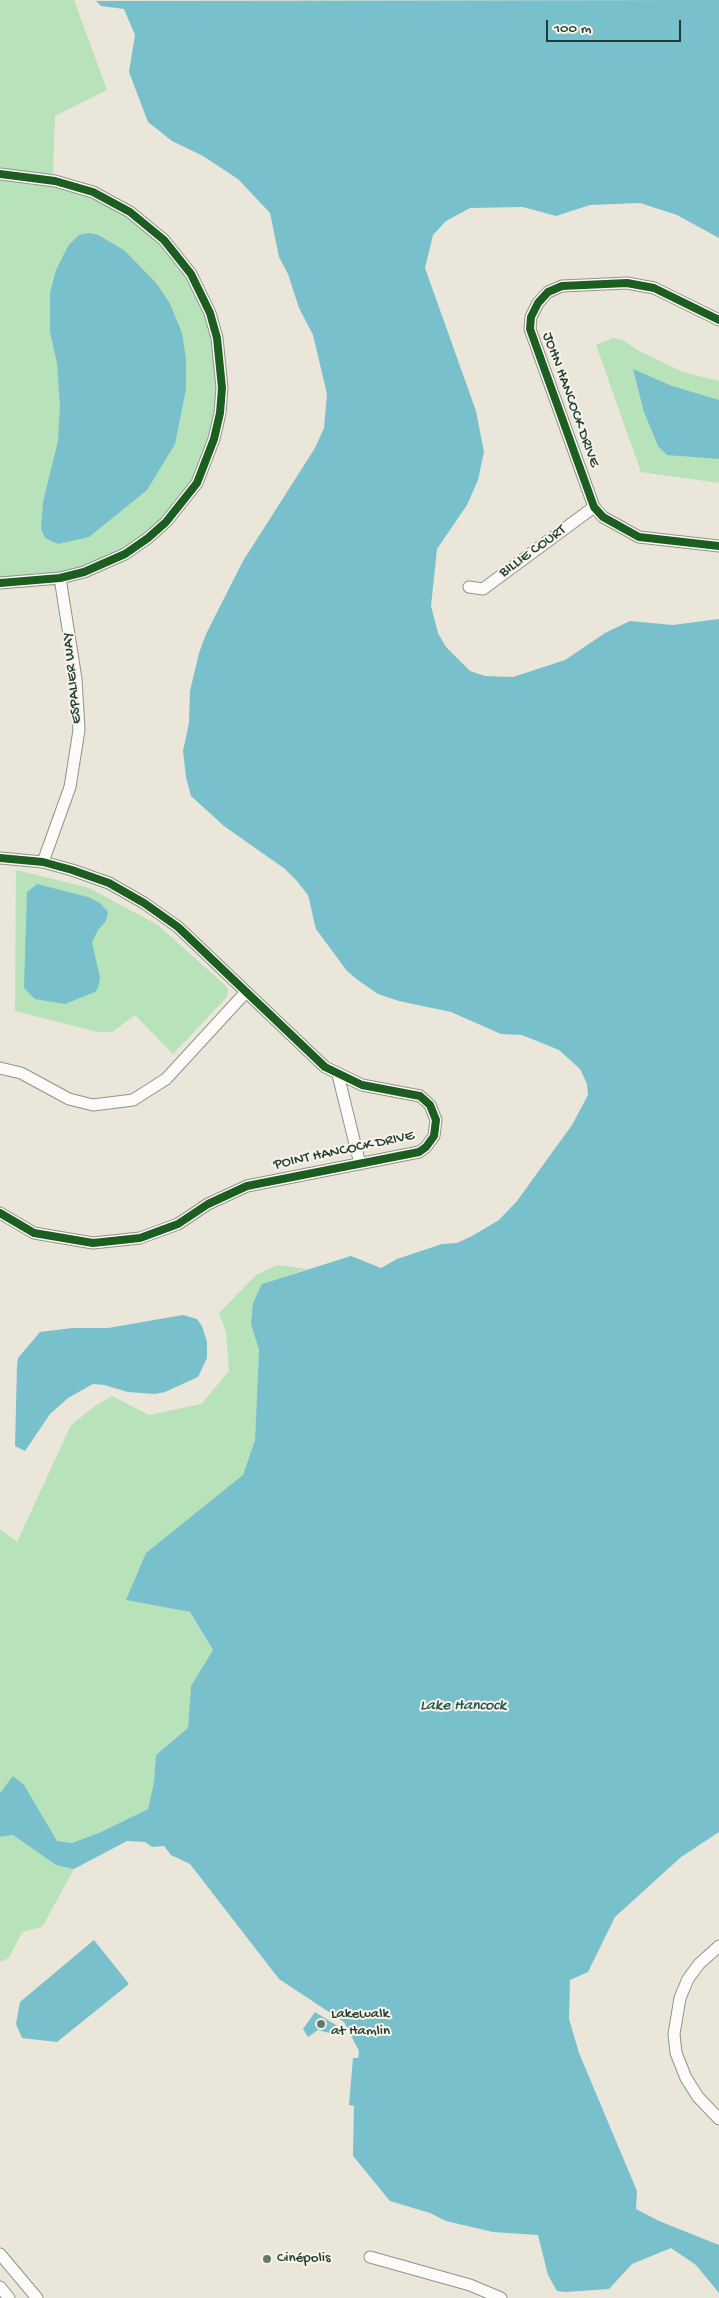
<!DOCTYPE html>
<html>
<head>
<meta charset="utf-8">
<style>
  body { margin:0 }
  #map { position:relative; width:719px; height:2298px; overflow:hidden; background:#ebe6da; font-family:"Gochi Hand",sans-serif }
  canvas { display:block }
  .scale { position:absolute; left:546px; top:20px; width:135px; height:22px; box-sizing:border-box; border:2px solid #1f3d34; border-top:0; padding-left:6px; font-size:15px; line-height:18px; white-space:nowrap; color:#1f3d34; -webkit-text-stroke:4px #f7f3e8; paint-order:stroke }
</style>
</head>
<body>
<div id="map">
<canvas width="719" height="2298"></canvas>
<div class="scale">100 m</div>
</div>
<script>
const c = document.querySelector('canvas').getContext('2d');
c.lineJoin = 'round';
function fillPath(path, color) { c.fillStyle = color; c.fill(path, 'evenodd'); }
const shape = rows => new Path2D(rows.map(r => 'M' + r).join(''));
function strokePath(path, color, width, dash) { c.strokeStyle = color; c.lineWidth = width; c.lineCap = dash ? 'butt' : 'round'; c.setLineDash(dash || []); c.stroke(path); }
function label(font, color, halo, rows, align = 'center') {
  c.font = font + ' "Gochi Hand",sans-serif'; c.lineWidth = 4; c.setLineDash([]); c.textBaseline = 'middle'; c.strokeStyle = halo; c.fillStyle = color; for (const [text, x, y, turn = 0] of rows) {
    c.save(); c.translate(x, y); c.rotate((+turn || 0) * Math.PI / 180); c.textAlign = isNaN(turn) ? turn : align; if (halo) c.strokeText(text, 0, 0); c.fillText(text, 0, 0); c.restore();
  }
}
const green = shape([
  [0,0,74,0,107,90,55,116,53,176,0,170],
  [0,180,59,188,86,196,121,212,137,223,179,264,195,292,208,324,217,364,216,403,208,443,191,483,173,506,150,530,123,549,91,564,58,574,0,578],
  [613,338,623,340,639,351,683,372,719,381,719,483,641,472,596,345],
  [16,870,89,888,158,925,226,986,228,990,226,998,173,1054,135,1015,112,1032,98,1032,15,1011],
  [277,1265,308,1269,262,1284,251,1324,259,1350,255,1440,243,1475,126,1600,190,1612,213,1651,191,1686,188,1729,156,1755,154,1782,148,1809,101,1832,72,1843,57,1841,13,1776,0,1793,0,1529,17,1542,71,1425,95,1406,112,1396,149,1415,201,1404,229,1371,226,1332,219,1313,256,1275],
  [13,1835,56,1865,74,1869,42,1927,22,1932,9,1958,0,1962,0,1837]
]);
const water = shape([
  [719,0,719,238,677,215,640,203,590,205,556,216,523,207,470,208,446,221,433,235,425,268,476,411,484,452,478,480,467,505,437,549,431,606,438,633,446,647,470,671,485,676,513,677,565,660,605,633,630,621,673,625,719,619,719,1832,681,1857,615,1917,588,1972,570,1980,569,2019,579,2053,637,2191,636,2209,659,2221,719,2245,719,2293,696,2265,671,2248,632,2264,609,2289,565,2292,557,2291,548,2275,538,2235,493,2232,446,2221,430,2213,390,2201,353,2156,354,2106,349,2105,353,2058,358,2058,359,2051,344,2022,279,1979,190,1864,171,1855,164,1846,152,1847,145,1842,127,1841,74,1869,56,1865,13,1835,0,1837,0,1793,13,1776,24,1785,57,1841,72,1843,101,1832,148,1809,154,1782,156,1755,188,1728,191,1686,213,1650,190,1612,126,1600,146,1553,243,1475,255,1440,259,1350,251,1324,253,1303,262,1284,351,1256,381,1268,397,1259,442,1244,457,1243,472,1236,499,1220,517,1201,572,1125,588,1095,587,1084,580,1069,559,1050,522,1035,501,1034,451,1012,399,1001,378,994,359,981,347,971,316,929,308,895,296,880,285,869,224,826,191,796,186,777,183,751,189,723,190,691,199,653,206,634,243,561,315,448,324,428,327,394,313,335,299,308,288,274,279,257,270,213,238,179,203,156,172,141,148,122,129,72,135,35,124,9,101,6,96,1],
  [89,233,98,235,124,250,157,284,170,304,182,333,186,359,186,389,175,444,147,490,89,537,58,544,45,538,41,529,43,502,58,441,60,406,57,363,50,332,50,293,56,270,68,246,79,235],
  [633,369,672,386,719,400,719,459,667,455,658,446,644,412],
  [37,884,88,897,100,903,108,912,106,921,98,930,92,942,100,978,98,988,95,992,65,1004,35,999,24,988,27,892],
  [183,1315,197,1319,202,1326,207,1342,207,1358,198,1377,165,1392,155,1394,128,1392,104,1385,93,1384,68,1398,50,1414,25,1451,15,1446,17,1366,18,1358,40,1332,72,1328,108,1328],
  [94,1940,129,1984,57,2042,22,2038,16,2024,20,2002],
  [315,2012,339,2027,337,2035,318,2030,308,2037,303,2029]
]);
const minor = shape([
  [0,174,55,181,93,192,130,212,164,240,191,274,210,313,217,338,222,388,220,413,214,439,197,483,166,522,148,538,125,554,84,572,60,578,0,583],
  [719,320,654,288,627,283,562,286,548,292,538,303,531,317,530,329,594,507,603,517,639,537,719,546],
  [469,587,483,589,594,507],
  [0,858,43,862,72,870,109,883,144,903,178,927,325,1067,362,1085,420,1096,430,1105,436,1120,434,1136,426,1147,419,1152,247,1186,208,1204,178,1224,140,1238,93,1243,34,1233,0,1213],
  [43,862,70,787,79,730,76,679,60,578],
  [0,1068,21,1073,69,1099,93,1105,133,1100,166,1079,246,992],
  [338,1075,360,1164],
  [719,1946,699,1964,688,1979,680,1998,674,2034,676,2053,686,2078,698,2097,719,2119],
  [0,2254,37,2298],
  [370,2257,470,2285,501,2298],
  [0,2287,9,2298]
]);
const cycleway = shape([
  [0,174,55,181,93,192,130,212,164,240,191,274,210,313,217,338,222,388,220,413,214,439,197,483,166,522,148,538,125,554,84,572,60,578,0,583],
  [719,320,654,288,627,283,562,286,548,292,538,303,531,317,530,329,594,507,603,517,639,537,719,546],
  [0,858,43,862,72,870,109,883,144,903,178,927,325,1067,362,1085,420,1096,430,1105,436,1120,434,1136,426,1147,419,1152,247,1186,208,1204,178,1224,140,1238,93,1243,34,1233,0,1213]
]);
const markers = [
  [321,2024,5,"#66786e"],
  [267,2259,5,"#66786e"]
];
const streetNames = [
  ["JOHN HANCOCK DRIVE",570,400,70],
  ["BILLIE COURT",533,552,-36],
  ["ESPALIER WAY",73,678,-96],
  ["POINT HANCOCK DRIVE",344,1151,-12]
];
const poiNames = [
  ["Lakewalk",331,2015],
  ["at Hamlin",331,2032],
  ["Cinépolis",277,2259]
];
const waterNames = [
  ["Lake Hancock",463,1707]
];
fillPath(green, '#b7e2ba');
fillPath(water, '#78c0cb');
strokePath(minor, '#91938b', 13);
strokePath(minor, '#fcfbf9', 11);
strokePath(cycleway, '#1b5e20', 8);
for (const [x, y, r, color] of markers) { const dot = new Path2D(); dot.arc(x, y, r, 0, 2 * Math.PI); c.fillStyle = color; c.fill(dot); strokePath(dot, '#f7f3e8', 2); }
label('15px', '#1f3d34', '#f7f3e8', streetNames);
label('15px', '#1f3d34', '#f7f3e8', poiNames, 'left');
label('italic 16px', '#295a58', '#f7f3e8', waterNames);
</script>
</body>
</html>
